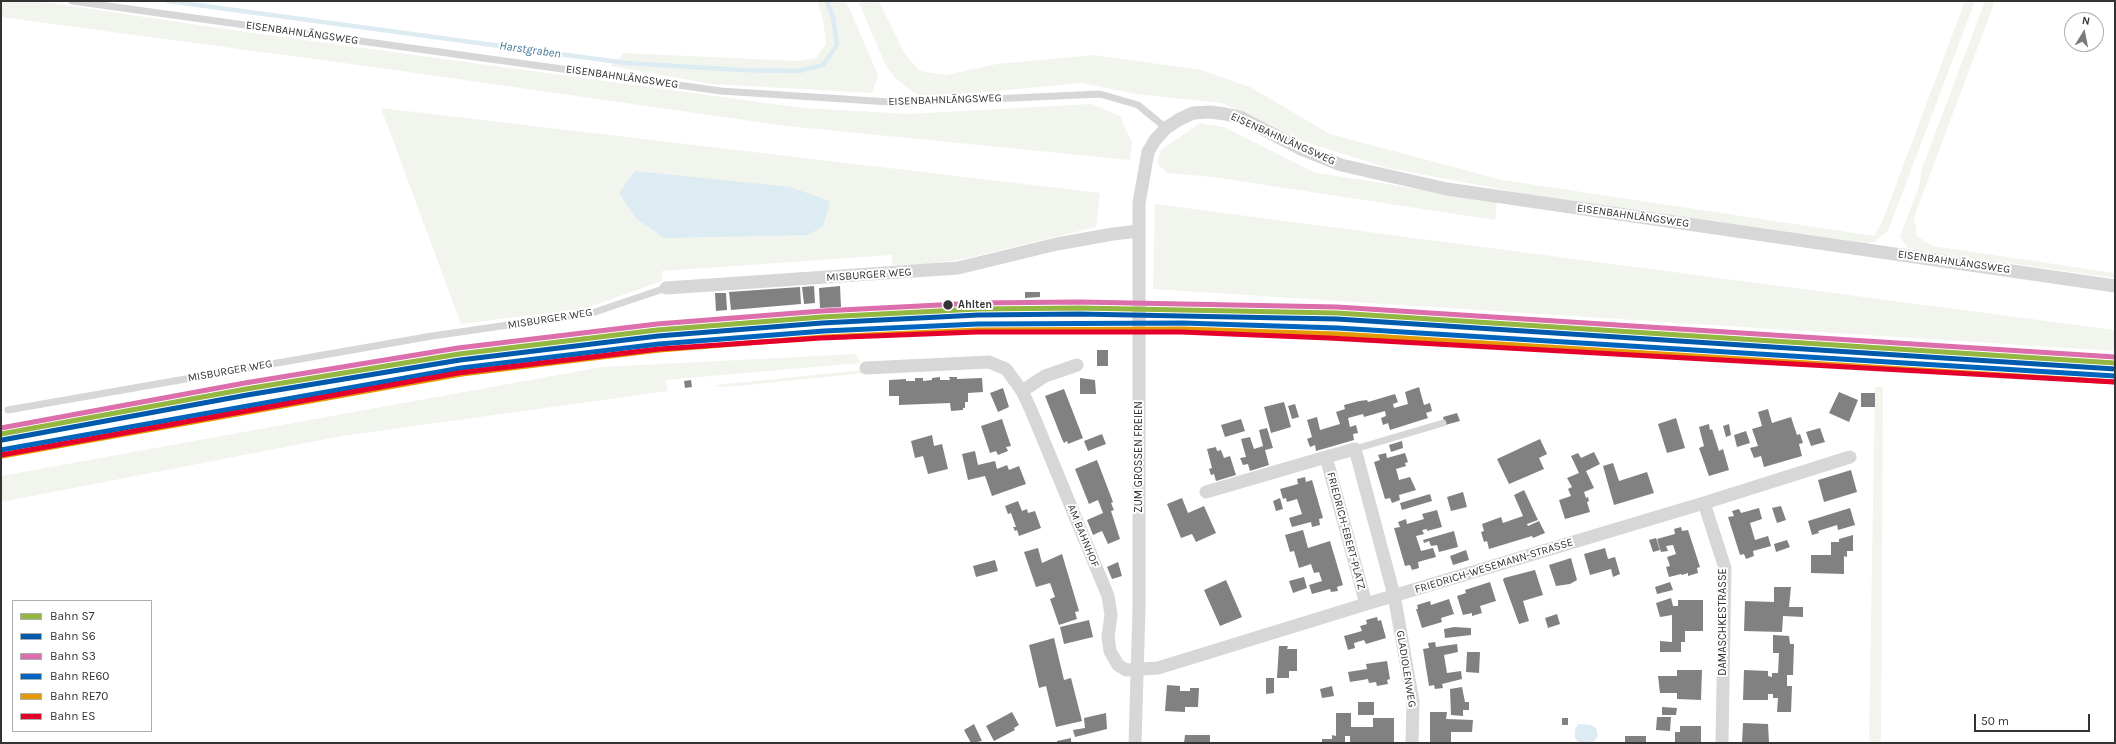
<!DOCTYPE html>
<html>
<head>
<meta charset="utf-8">
<style>
  body { margin:0 }
  #map { position:relative; width:2116px; height:744px; overflow:hidden; background:#fff; font-family:Karla,sans-serif }
  canvas { display:block }
  .frame { position:absolute; inset:0; border:2px solid #333; pointer-events:none }
  .legend { position:absolute; left:12px; top:600px; width:140px; height:132px; box-sizing:border-box; background:#fff; border:1px solid #adadad; margin:0; padding:5px 7px; list-style:none; font-size:12px; color:#333 }
  .legend li { display:flex; align-items:center; gap:8px; height:20px }
  .legend b { width:20px; border:1px solid #adadad }
  .north { position:absolute; left:2064px; top:12px; width:40px; height:40px; box-sizing:border-box; background:#fff; border:1px solid #adadad; border-radius:50%; rotate:10deg; font-size:11px; font-weight:700; line-height:16px; text-align:center; color:#333 }
  .north::after { content:''; display:block; margin:auto; width:14px; height:18px; background:#7a7a7a; clip-path:polygon(50% 0,100% 100%,50% 72%,0 100%) }
  .scale { position:absolute; left:1974px; top:714px; width:116px; height:18px; box-sizing:border-box; border:2px solid #333; border-top:0; padding-left:5px; font-size:12px; line-height:14px; white-space:nowrap; color:#333; -webkit-text-stroke:3px #fff; paint-order:stroke }
</style>
</head>
<body>
<div id="map">
<canvas width="2116" height="744"></canvas>
<div class="frame"></div>
<ul class="legend">
<li><b style="height:5px;background:#94b741"></b>Bahn S7</li>
<li><b style="height:5px;background:#005aab"></b>Bahn S6</li>
<li><b style="height:5px;background:#db6eab"></b>Bahn S3</li>
<li><b style="height:5px;background:#0065bd"></b>Bahn RE60</li>
<li><b style="height:5px;background:#e39a05"></b>Bahn RE70</li>
<li><b style="height:5px;background:#e4002b"></b>Bahn ES</li>
</ul>
<div class="north">N</div>
<div class="scale">50 m</div>
</div>
<script>
const c = document.querySelector('canvas').getContext('2d');
c.lineJoin = 'round';
function fillPath(path, color) { c.fillStyle = color; c.fill(path, 'evenodd'); }
const shape = rows => new Path2D(rows.map(r => 'M' + r).join(''));
function strokePath(path, color, width, dash) { c.strokeStyle = color; c.lineWidth = width; c.lineCap = dash ? 'butt' : 'round'; c.setLineDash(dash || []); c.stroke(path); }
function label(font, color, halo, rows, align = 'center') {
  c.font = font + ' Karla,sans-serif'; c.lineWidth = 4; c.setLineDash([]); c.textBaseline = 'middle'; c.strokeStyle = halo; c.fillStyle = color; for (const [text, x, y, turn = 0] of rows) {
    c.save(); c.translate(x, y); c.rotate((+turn || 0) * Math.PI / 180); c.textAlign = isNaN(turn) ? turn : align; if (halo) c.strokeText(text, 0, 0); c.fillText(text, 0, 0); c.restore();
  }
}
const green = shape([
  [1,1,37,1,246,32,803,108,908,114,1092,104,1120,116,1132,143,1130,160,787,126,381,68,1,17],
  [817,1,846,1,878,75,872,93,711,84,611,66,624,53,798,61,816,58,826,44,823,19],
  [858,1,879,1,904,53,920,71,946,75,997,64,1094,55,1201,70,1250,87,1330,134,1502,180,1874,236,1882,222,1965,1,1975,1,1888,231,1874,242,1866,243,1526,194,1388,168,1299,140,1222,103,1136,94,1082,83,974,93,927,96,916,94,895,78,885,64],
  [1985,1,1995,1,1914,217,1917,236,1932,246,2115,273,2115,278,1915,250,1908,248,1903,242,1900,236,1920,184,1921,171],
  [381,108,1100,193,1096,227,964,259,929,264,892,265,892,255,662,271,662,281,586,308,461,324],
  [1200,123,1224,127,1313,172,1497,202,1495,220,1213,177,1167,173,1157,163,1161,150],
  [1155,204,2115,330,2115,351,1153,289],
  [856,354,860,363,665,380,668,391,342,436,1,502,1,476,602,367],
  [863,370,864,373,739,386,718,387,716,385],
  [1875,387,1883,387,1881,743,1869,743]
]);
const water = shape([
  [635,171,790,187,830,201,823,226,808,235,664,238,636,218,619,193],
  [1578,724,1591,725,1596,728,1598,736,1593,743,1579,743,1575,738,1575,730]
]);
const stream = shape([
  [168,1,626,63,741,70,799,71,823,65,837,45,833,17,827,1]
]);
const building = shape([
  [814,286,815,303,804,304,802,287],
  [840,286,841,307,820,308,819,288],
  [800,287,801,304,731,310,729,292],
  [1025,292,1040,292,1040,297,1025,298],
  [715,293,726,293,727,310,716,311],
  [1097,350,1108,350,1108,366,1097,366],
  [940,377,940,380,950,380,949,377,957,377,957,379,982,378,983,392,968,393,968,402,965,402,965,408,963,408,963,410,951,411,950,403,899,405,899,396,889,396,889,380,906,379,906,381,915,381,915,378,923,378,923,381,932,380,932,378],
  [1080,378,1095,380,1096,394,1080,394],
  [691,380,692,387,685,388,684,381],
  [1419,387,1424,405,1430,403,1432,411,1426,413,1428,418,1390,430,1388,423,1383,425,1381,418,1386,416,1385,411,1364,417,1363,414,1348,418,1350,427,1356,425,1358,433,1353,434,1354,440,1316,451,1315,445,1310,447,1307,439,1312,437,1307,420,1317,417,1320,430,1340,424,1336,412,1345,409,1344,405,1359,401,1367,400,1368,402,1395,394,1398,402,1393,404,1394,408,1408,404,1405,392],
  [1003,388,1009,407,998,412,990,393],
  [1064,389,1083,438,1068,444,1067,441,1064,443,1062,439,1045,396],
  [1839,392,1858,400,1849,422,1829,413],
  [1861,393,1875,393,1875,407,1861,407],
  [1284,402,1291,427,1271,433,1264,407],
  [1295,404,1299,417,1292,419,1288,406],
  [1768,409,1772,423,1791,417,1797,435,1800,434,1803,443,1799,444,1802,456,1764,467,1761,456,1754,458,1750,448,1758,446,1752,429,1762,426,1758,412],
  [1457,413,1460,421,1445,425,1443,417],
  [1676,418,1685,448,1667,453,1658,424],
  [1002,419,1011,446,1006,447,1008,451,998,455,996,451,990,453,981,426],
  [1241,419,1245,431,1225,437,1221,425],
  [1709,424,1710,430,1712,429,1719,451,1723,449,1729,470,1709,476,1699,448,1704,446,1699,427],
  [1729,424,1731,435,1726,437,1723,426],
  [1267,428,1273,448,1265,450,1269,465,1250,471,1248,464,1243,465,1240,458,1246,457,1241,439,1250,437,1254,449,1263,446,1259,430],
  [1820,428,1825,442,1811,446,1806,432],
  [1746,431,1750,443,1737,447,1734,435],
  [1102,434,1106,444,1088,451,1084,441],
  [932,435,934,446,942,444,948,469,928,474,923,456,915,458,911,441],
  [1540,439,1547,454,1539,458,1544,469,1509,484,1497,459],
  [1402,441,1403,448,1391,452,1389,445],
  [1216,447,1217,451,1221,450,1224,458,1230,456,1236,475,1216,481,1214,474,1211,475,1209,469,1212,468,1207,449],
  [975,451,978,465,995,461,997,469,1007,465,1009,470,1019,466,1026,484,992,496,985,476,968,480,962,454],
  [1594,452,1600,464,1586,471,1594,488,1584,492,1586,498,1588,497,1589,501,1587,502,1590,512,1565,519,1559,500,1571,496,1568,489,1572,487,1567,478,1579,473,1571,456,1578,453,1581,458],
  [1386,453,1387,458,1405,453,1408,462,1405,463,1406,466,1396,469,1398,476,1399,480,1410,477,1416,490,1399,495,1400,500,1392,503,1390,498,1385,499,1374,462,1380,460,1378,455],
  [1097,460,1113,502,1111,503,1114,510,1111,511,1120,539,1108,544,1102,531,1093,535,1087,520,1103,513,1098,500,1089,504,1075,469],
  [1613,463,1619,481,1647,472,1654,493,1614,505,1603,466],
  [1851,470,1857,492,1824,502,1818,480],
  [1305,477,1306,482,1312,480,1323,518,1319,519,1320,525,1312,527,1311,522,1292,527,1289,518,1302,514,1297,499,1287,502,1286,498,1283,499,1280,489,1298,484,1297,479],
  [1524,490,1538,520,1527,524,1528,526,1539,521,1545,533,1533,538,1532,536,1489,549,1487,541,1484,542,1481,532,1484,531,1482,524,1501,517,1503,523,1523,516,1514,495],
  [1463,492,1467,507,1451,511,1447,497],
  [1430,494,1432,501,1402,510,1400,503],
  [1182,498,1188,513,1204,506,1216,533,1196,542,1192,534,1181,538,1167,504],
  [1280,498,1283,509,1276,511,1273,501],
  [1018,501,1022,511,1027,509,1028,513,1035,511,1041,528,1019,536,1017,530,1015,531,1013,527,1016,527,1011,513,1008,514,1005,506],
  [1781,506,1786,520,1777,523,1772,508],
  [1759,508,1762,519,1750,523,1755,540,1768,536,1771,546,1753,551,1754,556,1746,559,1744,554,1740,555,1728,517,1734,516,1732,511,1739,509,1741,513],
  [1850,508,1855,525,1838,530,1837,525,1818,531,1819,533,1812,535,1808,521],
  [1437,510,1442,527,1427,531,1427,529,1422,530,1424,534,1416,536,1421,551,1433,548,1436,557,1418,562,1419,568,1412,570,1410,565,1405,566,1394,528,1400,527,1398,522,1406,519,1407,524,1424,519,1422,514],
  [1681,527,1682,531,1688,530,1700,567,1697,568,1698,573,1688,576,1688,573,1682,575,1681,574,1669,577,1666,567,1670,566,1667,557,1676,554,1673,545,1666,546,1668,551,1661,552,1657,539,1675,534,1674,529],
  [1303,530,1308,548,1330,541,1343,585,1337,587,1338,591,1331,592,1330,589,1312,594,1309,585,1322,581,1319,572,1314,573,1311,564,1299,568,1294,551,1290,552,1285,535],
  [1454,531,1458,547,1439,552,1437,545,1431,546,1429,541,1424,543,1423,540],
  [1853,535,1853,551,1847,551,1847,557,1844,556,1844,574,1811,573,1811,555,1831,555,1831,542,1839,542,1839,539],
  [1656,538,1660,550,1653,552,1649,540],
  [1787,540,1790,547,1776,552,1774,544],
  [1038,548,1042,563,1062,554,1079,611,1075,612,1077,619,1059,625,1050,599,1055,597,1050,583,1036,587,1024,552],
  [1605,548,1608,559,1615,557,1620,574,1613,577,1611,569,1590,575,1584,554],
  [1466,550,1469,560,1453,565,1450,556],
  [1571,558,1577,580,1570,584,1556,586,1549,565],
  [995,560,998,571,976,577,973,566],
  [1118,562,1122,576,1112,579,1107,567],
  [1535,570,1543,595,1523,601,1529,621,1519,624,1503,580,1504,578],
  [1304,577,1307,588,1293,593,1289,581],
  [1226,580,1242,617,1220,626,1204,590],
  [1490,582,1496,601,1480,606,1482,613,1472,616,1472,613,1463,615,1457,596,1466,593,1465,590],
  [1670,582,1673,590,1657,594,1655,587],
  [1774,587,1791,587,1789,607,1803,607,1803,617,1783,616,1782,632,1744,631,1745,601,1774,602],
  [1671,598,1673,606,1678,606,1678,600,1703,600,1703,631,1685,631,1685,642,1681,642,1681,652,1660,652,1660,641,1672,642,1672,615,1660,617,1656,603],
  [1449,599,1454,614,1441,618,1442,622,1422,628,1416,609,1418,609,1417,605,1430,601,1431,605],
  [1557,614,1560,624,1548,628,1545,618],
  [1377,617,1378,621,1381,620,1386,638,1366,644,1364,640,1354,643,1355,648,1348,650,1344,636,1362,631,1360,626,1367,624,1366,620],
  [1089,620,1093,637,1064,644,1060,627],
  [1454,627,1471,628,1471,635,1445,638,1444,629],
  [1773,635,1789,636,1790,644,1794,644,1793,675,1787,675,1787,686,1792,686,1791,712,1777,712,1778,698,1773,698,1773,694,1768,694,1768,700,1743,700,1744,670,1768,671,1768,676,1772,677,1772,673,1778,673,1779,653,1773,653],
  [1054,638,1064,680,1071,678,1082,721,1056,727,1046,686,1039,688,1029,645],
  [1435,642,1436,647,1457,644,1458,652,1444,655,1447,673,1461,671,1462,679,1442,684,1443,688,1435,689,1434,685,1429,686,1423,649,1429,648,1428,643],
  [1279,646,1288,646,1287,649,1297,649,1297,671,1289,671,1289,678,1277,678],
  [1467,652,1480,652,1479,673,1466,672],
  [1387,661,1390,679,1387,680,1388,684,1377,686,1376,682,1369,683,1368,679,1350,682,1348,672,1367,669,1366,664],
  [1677,670,1702,670,1701,700,1677,699,1677,693,1660,693,1658,676,1677,676],
  [1266,678,1274,678,1274,693,1266,694],
  [1167,685,1180,686,1180,691,1190,691,1190,688,1199,688,1198,707,1185,707,1185,712,1165,711],
  [1332,686,1334,696,1322,698,1320,689],
  [1462,687,1465,702,1469,702,1469,710,1463,710,1463,716,1451,715,1450,689],
  [1358,702,1374,702,1374,715,1358,715],
  [1662,707,1677,708,1676,715,1662,715],
  [1012,712,1019,725,1014,728,1015,730,994,741,986,726],
  [1430,712,1447,712,1446,719,1473,720,1472,732,1451,732,1451,743,1430,743],
  [1106,713,1107,729,1075,737,1073,730,1085,728,1084,718],
  [1336,713,1351,713,1351,727,1373,727,1373,718,1394,718,1394,743,1350,743,1350,736,1345,736,1345,743,1322,743,1322,739,1332,739,1332,735,1336,736],
  [1657,717,1671,717,1670,731,1656,730],
  [1562,718,1568,718,1568,725,1562,725],
  [1743,723,1768,724,1769,743,1742,743],
  [974,724,982,741,971,743,964,730],
  [1680,726,1701,726,1701,743,1675,743,1675,732,1680,732],
  [1185,735,1210,735,1210,743,1184,743],
  [1625,736,1646,736,1646,743,1625,743],
  [1071,738,1071,743,1057,743,1057,741]
]);
const lane = shape([
  [72,1,721,91,905,103,1100,94,1138,105,1166,128],
  [8,410,432,336,592,313,666,288],
  [1355,449,1443,423]
]);
const street = shape([
  [666,288,958,268,1057,244,1113,234,1139,231],
  [866,368,989,362,1006,369,1022,391,1031,410,1108,596,1111,615,1108,637,1110,651,1118,665,1126,670,1158,668,1366,604,1704,503,1850,457],
  [1022,391,1045,376,1077,365],
  [1206,492,1326,457],
  [1704,503,1725,568,1722,743],
  [1366,604,1326,457,1355,449,1394,595,1413,702,1412,743],
  [1135,743,1139,609,1139,203,1148,152,1155,140,1166,128,1180,119,1193,113,1210,112,1225,114,1240,117,1301,149,1341,165,1447,189,2115,286]
]);
const rail1 = shape([
  [1,434,246,389,459,354,657,330,822,317,978,309,1079,308,1337,313,2115,363]
]);
const rail2 = shape([
  [2,440,247,395,460,360,658,336,822,323,978,315,1079,314,1337,319,2115,369]
]);
const rail3 = shape([
  [1,428,245,383,458,348,657,324,822,311,978,303,1079,302,1337,307,2115,357]
]);
const rail4 = shape([
  [1,450,461,368,659,344,824,331,978,324,1183,323,1338,328,2115,376]
]);
const rail5 = shape([
  [2,456,462,374,660,350,824,337,978,330,1183,329,1338,334,2115,382]
]);
const rail6 = shape([
  [1,455,458,373,659,349,821,338,977,332,1181,332,1329,338,2115,382]
]);
const markers = [
  [948,305,5.5,"#333"]
];
const streetNames = [
  ["EISENBAHNLÄNGSWEG",302,33,8],
  ["EISENBAHNLÄNGSWEG",622,77,8],
  ["EISENBAHNLÄNGSWEG",945,100,-2],
  ["EISENBAHNLÄNGSWEG",1283,139,24],
  ["EISENBAHNLÄNGSWEG",1633,216,8],
  ["EISENBAHNLÄNGSWEG",1954,262,8],
  ["MISBURGER WEG",869,275,-4],
  ["MISBURGER WEG",550,319,-9],
  ["MISBURGER WEG",230,371,-10],
  ["ZUM GROSSEN FREIEN",1139,457,-90],
  ["FRIEDRICH-EBERT-PLATZ",1346,531,75],
  ["AM BAHNHOF",1083,536,68],
  ["FRIEDRICH-WESEMANN-STRASSE",1494,566,-17],
  ["DAMASCHKESTRASSE",1723,622,-90],
  ["GLADIOLENWEG",1406,669,81]
];
const stopNames = [
  ["Ahlten",958,305]
];
const waterNames = [
  ["Harstgraben",530,50,8]
];
fillPath(green, '#f1f5ed');
fillPath(water, '#ddebf3');
strokePath(stream, '#ddebf3', 4.5);
fillPath(building, '#818181');
strokePath(lane, '#d7d7d7', 7);
strokePath(street, '#d7d7d7', 13);
strokePath(rail1, '#94b741', 5);
strokePath(rail2, '#005aab', 5);
strokePath(rail3, '#db6eab', 5);
strokePath(rail4, '#0065bd', 5);
strokePath(rail5, '#e39a05', 5);
strokePath(rail6, '#e4002b', 5);
for (const [x, y, r, color] of markers) { const dot = new Path2D(); dot.arc(x, y, r, 0, 2 * Math.PI); c.fillStyle = color; c.fill(dot); strokePath(dot, '#fff', 1.5); }
label('11px', '#333', '#fff', streetNames);
label('bold 11px', '#333', '#fff', stopNames, 'left');
label('italic 12px', '#3f7597', '#fff', waterNames);
</script>
</body>
</html>
